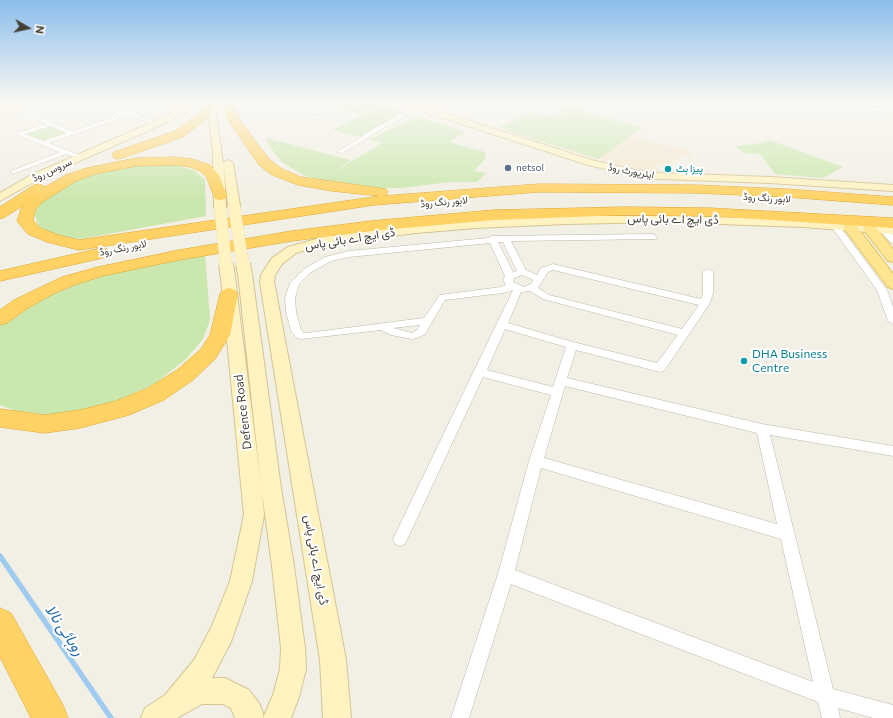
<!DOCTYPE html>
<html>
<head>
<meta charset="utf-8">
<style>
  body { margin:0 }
  #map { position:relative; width:893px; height:718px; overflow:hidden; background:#f2efe4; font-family:Commissioner,sans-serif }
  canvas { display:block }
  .north { position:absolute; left:8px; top:8px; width:40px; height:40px; -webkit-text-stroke:3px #fff; paint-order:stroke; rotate:99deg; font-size:11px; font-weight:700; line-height:16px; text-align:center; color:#443f34 }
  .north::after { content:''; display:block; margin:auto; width:14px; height:18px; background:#443f34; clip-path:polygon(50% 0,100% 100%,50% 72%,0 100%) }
</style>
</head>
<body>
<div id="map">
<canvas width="893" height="718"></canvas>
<div class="north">N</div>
</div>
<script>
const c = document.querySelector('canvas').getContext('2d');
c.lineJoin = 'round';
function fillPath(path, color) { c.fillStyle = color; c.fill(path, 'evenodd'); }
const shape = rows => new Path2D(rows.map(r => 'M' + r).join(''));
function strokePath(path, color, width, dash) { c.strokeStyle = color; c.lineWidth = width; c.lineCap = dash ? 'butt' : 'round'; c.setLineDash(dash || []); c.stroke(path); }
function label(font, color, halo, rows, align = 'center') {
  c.font = font + ' Commissioner,Vazirmatn,sans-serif'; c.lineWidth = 4; c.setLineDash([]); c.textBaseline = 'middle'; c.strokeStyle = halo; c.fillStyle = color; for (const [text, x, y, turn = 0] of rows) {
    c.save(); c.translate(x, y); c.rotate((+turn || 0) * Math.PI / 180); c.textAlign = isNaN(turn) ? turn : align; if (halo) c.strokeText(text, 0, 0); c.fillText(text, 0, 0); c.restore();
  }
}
const commercial = shape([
  [631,136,693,152,688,157,679,156,667,164,660,163,654,168,657,170,656,171,631,168,598,159]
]);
const green = shape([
  [351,102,384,102,360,114,338,108],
  [380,106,402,113,359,137,332,130],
  [566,106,643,128,598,159,499,128,528,113,558,117],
  [418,116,466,132,449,142,485,152,486,158,474,171,486,173,477,182,450,182,401,188,366,188,321,181,303,175,282,162,270,147,266,138,351,160,331,174,382,143,370,139],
  [50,125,67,133,44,141,24,133],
  [770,140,843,167,823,178,775,174,760,154,744,153,735,146,755,144],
  [148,164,177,165,195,171,205,180,206,216,81,239,58,236,39,227,34,213,43,199,75,180,116,167],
  [205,254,210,320,203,339,186,359,154,384,105,406,54,415,16,411,0,405,0,326,5,321,34,301,92,277]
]);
const stream = shape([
  [0,556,111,718]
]);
const street = shape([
  [93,102,100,102,124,113,156,102,164,102,133,114,161,123,158,125,127,116,49,143,82,156,82,158,78,158,66,154,15,173,11,173,11,171,60,152,17,135,17,133,46,124,13,108,13,106,17,106,72,131,119,115,93,102],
  [51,126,66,133,43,141,25,134,51,126],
  [292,102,311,102,332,107,329,109,301,103,281,108,336,120,333,122,273,110,250,112,247,110,292,102],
  [432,102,441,102,420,108,369,136,368,138,342,153,337,152,363,136,364,134,416,106,432,102],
  [453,102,461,102,437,113,432,112,453,102],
  [841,106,893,108,893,112,839,109,838,108,841,106],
  [832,224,838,224,887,290,893,307,893,324,888,321,877,290,831,226,832,224],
  [881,228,887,228,893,235,893,243,890,242,881,232,880,230,881,228],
  [653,234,657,237,656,239,511,241,526,270,537,275,541,268,553,264,701,299,703,293,703,272,708,269,713,272,713,293,710,303,664,371,660,372,576,350,567,378,762,424,893,446,893,456,770,435,833,689,893,705,893,718,873,718,838,708,840,718,822,718,818,702,511,584,469,718,451,718,498,574,529,461,551,395,483,377,405,544,400,546,395,544,393,539,513,290,503,293,445,300,425,334,417,338,412,339,391,335,381,330,301,339,297,338,291,331,286,312,285,298,290,283,304,269,325,257,349,251,488,238,492,236,653,234],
  [498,242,503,242,517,271,513,272,498,242],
  [490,243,505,276,503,280,506,285,501,287,440,295,424,318,307,333,304,333,301,330,296,312,295,298,299,284,310,273,331,261,349,257,490,243],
  [553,270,699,305,682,329,549,295,538,288,548,272,553,270],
  [522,275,532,279,533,281,531,284,524,287,513,282,514,278,522,275],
  [530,291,543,299,678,335,657,363,573,342,508,323,521,292,530,291],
  [420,325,417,330,412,333,393,328,420,325],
  [505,329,566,347,553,387,487,370,505,329],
  [565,386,757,433,777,524,544,458,565,386],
  [541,468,781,539,813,682,515,570,541,468]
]);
const secondary = shape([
  [19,102,29,102,0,117,0,111,19,102],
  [186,102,195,102,187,111,170,121,39,179,0,201,0,193,31,175,164,117,181,107,186,102],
  [209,102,217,102,216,113,223,163,228,160,233,163,240,206,238,208,234,209,228,206,224,167,226,207,224,209,220,210,216,209,214,207,213,152,208,113,209,102],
  [399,102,411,102,595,161,635,170,660,173,770,177,893,185,893,191,770,183,660,179,635,176,588,165,400,104,399,102],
  [888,102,893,102,893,105,890,105,888,102],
  [566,216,663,216,803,219,893,226,893,234,803,227,663,222,566,224,475,228,416,233,323,245,296,253,282,264,275,275,274,282,346,660,351,718,323,718,320,660,260,282,261,275,272,258,288,247,323,237,416,225,475,220,566,216],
  [245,270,250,271,252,274,281,488,294,566,305,648,306,669,299,697,291,718,263,718,273,695,280,669,281,648,272,566,262,492,264,515,252,581,231,642,212,678,225,678,249,690,259,703,263,713,263,718,235,718,231,708,223,704,202,704,177,718,141,718,145,708,165,695,194,660,212,626,230,581,244,515,221,278,223,275,228,274,233,275,235,278,261,485,238,274,240,271,245,270]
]);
const primary = shape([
  [850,223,855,224,893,274,893,289,888,287,843,227,845,224,850,223],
  [870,225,875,226,893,249,893,262,888,261,863,229,865,226,870,225]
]);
const highway = shape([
  [204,102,214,102,210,116,183,137,122,158,118,159,114,158,112,155,114,152,175,131,199,114,204,102],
  [223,102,233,102,239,119,269,159,282,169,301,177,386,189,388,192,386,195,382,196,539,184,696,185,786,189,893,197,893,205,786,197,696,193,539,192,374,205,79,250,47,242,28,234,17,221,21,209,24,205,5,217,0,219,0,207,34,185,39,184,45,187,66,175,87,168,136,158,176,157,192,159,210,165,219,175,227,196,225,199,220,200,215,199,206,176,200,171,190,167,176,165,136,166,95,174,76,181,42,202,35,210,33,220,40,228,58,235,79,240,380,196,332,191,298,185,272,175,259,165,227,119,223,102],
  [625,207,709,208,893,218,893,228,709,216,625,215,494,220,371,231,292,241,179,260,102,276,74,285,51,295,28,308,7,323,0,325,0,310,14,300,62,277,98,267,179,250,292,231,371,221,494,210,625,207],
  [101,248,107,249,109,253,107,257,0,281,0,271,101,248],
  [229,288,235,290,238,294,230,335,215,359,193,380,164,400,129,415,80,428,45,433,0,427,0,409,45,415,80,410,116,401,148,388,177,370,201,349,210,335,220,294,223,290,229,288],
  [0,608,11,613,63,705,68,718,31,718,0,657,0,608]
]);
const secondaryBridgeFar1 = shape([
  [234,206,243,265],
  [220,207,226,265]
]);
const secondaryBridge = shape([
  [226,264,228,278],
  [243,264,245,274]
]);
const markers = [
  [508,168,4,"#5c6f8a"],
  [668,169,4,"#0f9aa8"],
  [744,361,4,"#0f9aa8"]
];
const farServicenames = [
  ["netsol",516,168]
];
const farCulturenames = [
  ["پیزا ہٹ",676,169]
];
const farStreetnames = [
  ["سروس روڈ",52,170,-25],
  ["ایئرپورٹ روڈ",631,171,10],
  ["لاہور رنگ روڈ",767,198,3],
  ["لاہور رنگ روڈ",444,202,-5],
  ["لاہور رنگ روڈ",123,248,-11]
];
const streetNames = [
  ["ڈی ایچ اے بائی پاس",673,219,1],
  ["ڈی ایچ اے بائی پاس",350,239,-9],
  ["Defence Road",243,412,-97],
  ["ڈی ایچ اے بائی پاس",316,560,80]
];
const cultureNames = [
  ["DHA Business",752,354],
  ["Centre",752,368]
];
const nearWaternames = [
  ["روہائی نالا",65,630,56]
];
fillPath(commercial, '#f5e7cf');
fillPath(green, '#cae7ad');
strokePath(stream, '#a0cbf0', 5.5);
strokePath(street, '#beb7a7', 1);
strokePath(secondary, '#d3c594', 2);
strokePath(primary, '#e3c361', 2);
strokePath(highway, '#dda734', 1);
fillPath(street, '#fff');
fillPath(secondary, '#fff3c2');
fillPath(primary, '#fee591');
fillPath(highway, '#fed264');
strokePath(secondaryBridgeFar1, '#d3c594', 12, []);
strokePath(secondaryBridge, '#d3c594', 16, []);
strokePath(secondaryBridgeFar1, '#fff3c2', 12);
strokePath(secondaryBridge, '#fff3c2', 14);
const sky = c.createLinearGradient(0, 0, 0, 202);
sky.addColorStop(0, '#8bbdeb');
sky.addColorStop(0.5, '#f9f8f3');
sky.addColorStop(1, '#f9f8f300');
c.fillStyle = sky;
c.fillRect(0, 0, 893, 202);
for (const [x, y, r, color] of markers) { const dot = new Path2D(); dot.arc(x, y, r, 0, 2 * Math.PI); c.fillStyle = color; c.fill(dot); strokePath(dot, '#fff', 1.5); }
label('10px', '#4e5e75', '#fff', farServicenames, 'left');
label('10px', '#0d838f', '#fff', farCulturenames, 'left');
label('10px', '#443f34', '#fff', farStreetnames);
label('12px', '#443f34', '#fff', streetNames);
label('12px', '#0d838f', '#fff', cultureNames, 'left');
label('italic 16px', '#2e72b0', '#fff', nearWaternames);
</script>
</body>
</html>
